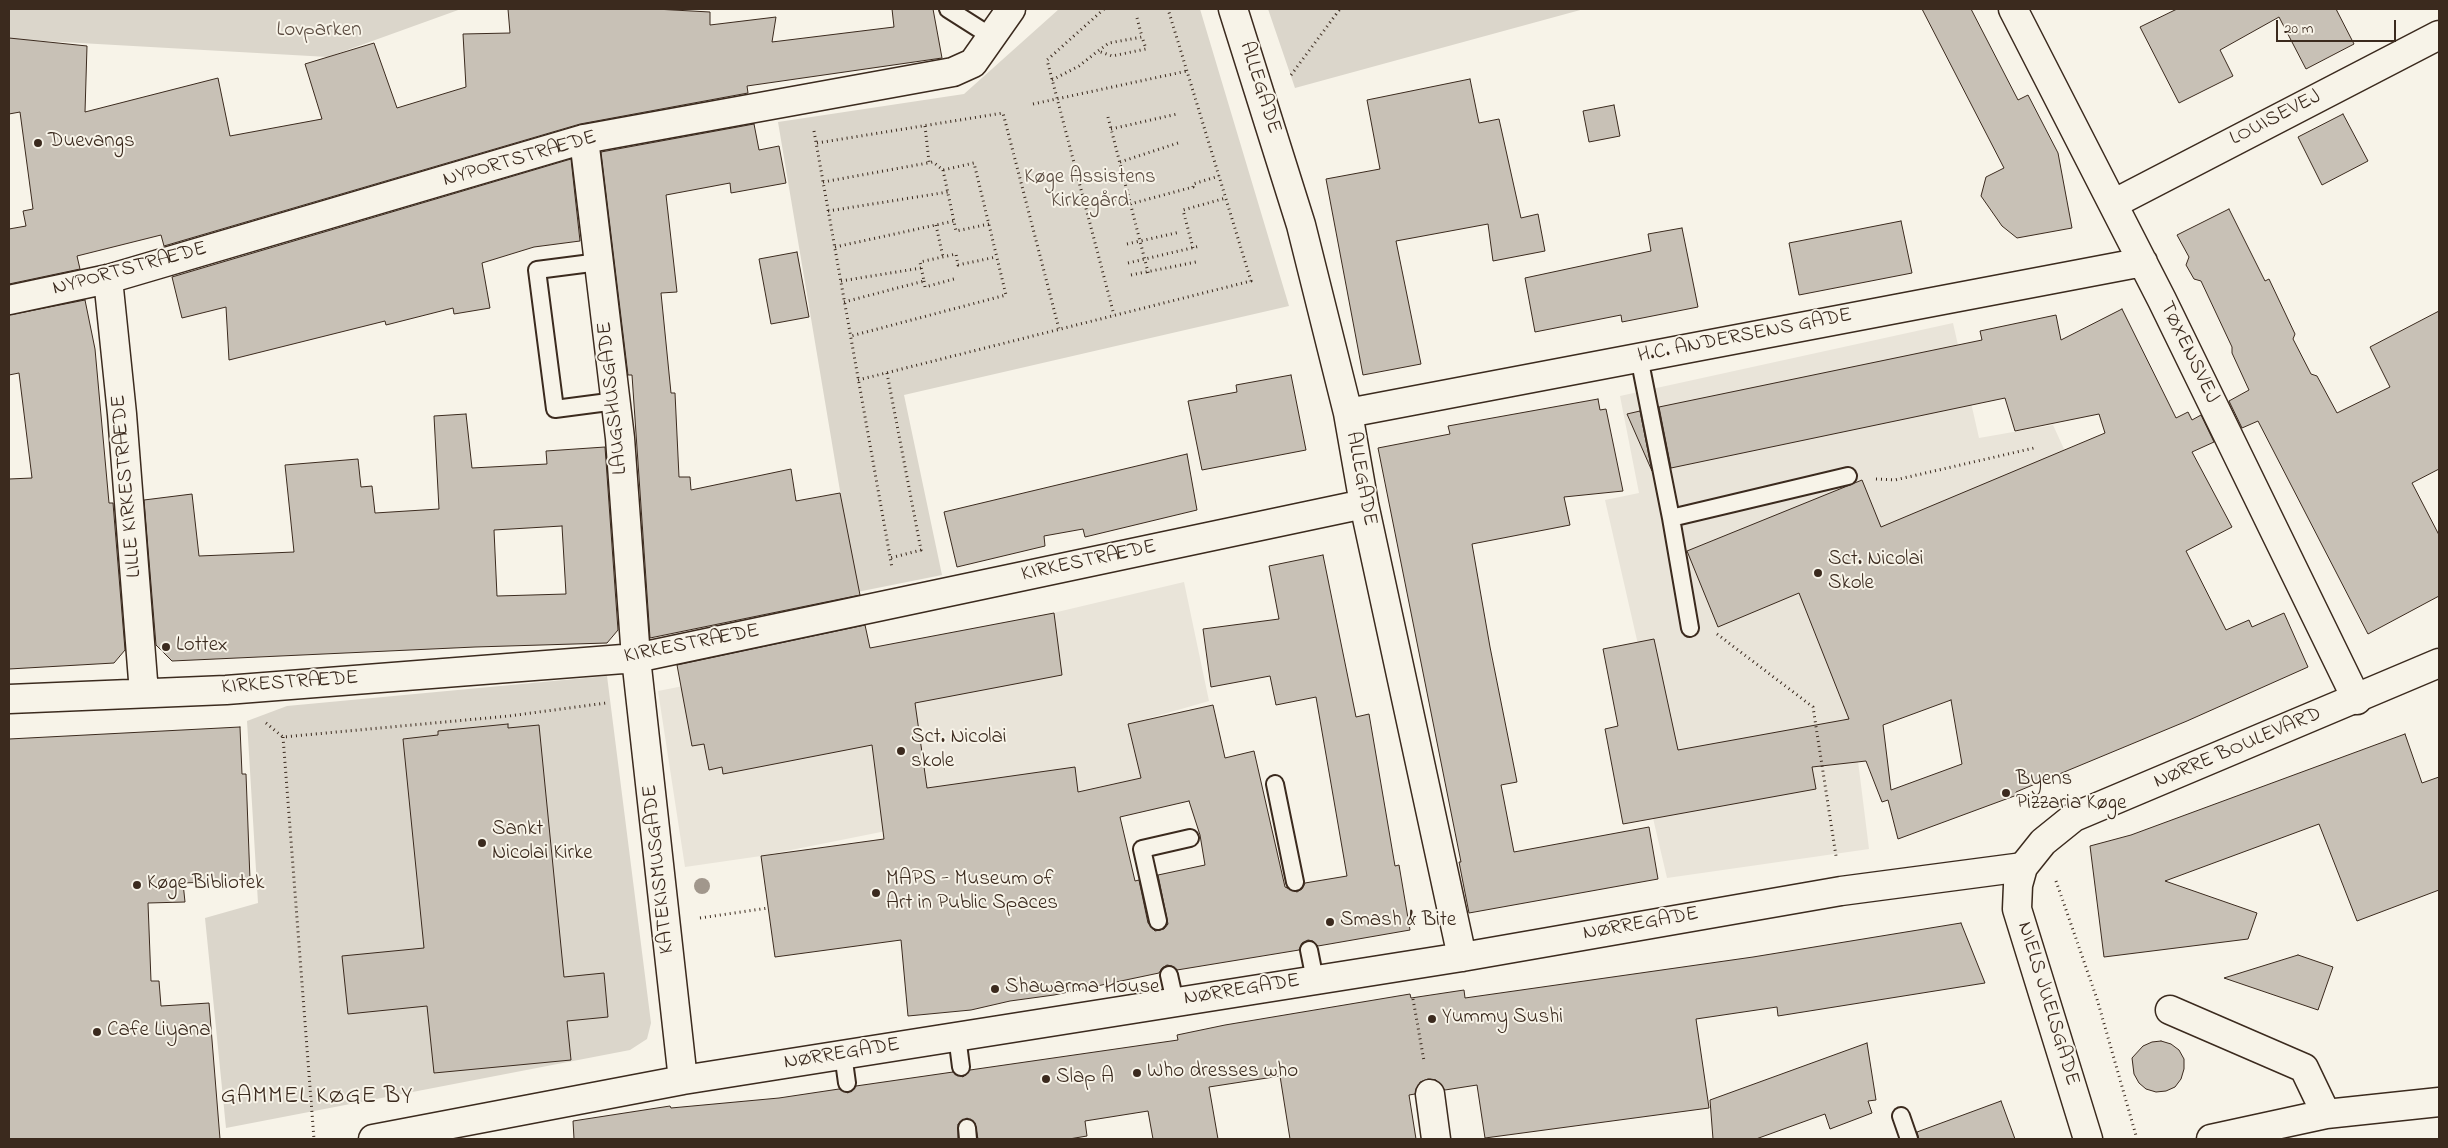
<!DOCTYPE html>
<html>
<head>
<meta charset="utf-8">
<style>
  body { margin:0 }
  #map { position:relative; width:2448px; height:1148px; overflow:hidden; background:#f7f3e8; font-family:"Indie Flower",sans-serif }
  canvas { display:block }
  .frame { position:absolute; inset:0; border:10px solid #3b2a1e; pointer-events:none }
  .scale { position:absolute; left:2276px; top:20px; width:120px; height:22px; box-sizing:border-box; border:2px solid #3b2a1e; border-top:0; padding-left:6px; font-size:15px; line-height:18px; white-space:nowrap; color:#3b2a1e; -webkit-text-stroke:4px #f7f3e8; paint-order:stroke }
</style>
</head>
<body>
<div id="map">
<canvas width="2448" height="1148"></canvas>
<div class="frame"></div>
<div class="scale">20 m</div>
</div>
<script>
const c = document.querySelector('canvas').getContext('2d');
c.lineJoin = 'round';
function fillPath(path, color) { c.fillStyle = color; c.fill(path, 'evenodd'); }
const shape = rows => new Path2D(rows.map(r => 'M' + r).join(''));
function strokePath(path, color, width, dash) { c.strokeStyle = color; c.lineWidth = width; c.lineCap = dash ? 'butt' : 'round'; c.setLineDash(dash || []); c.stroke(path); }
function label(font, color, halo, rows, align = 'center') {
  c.font = font + ' "Indie Flower",sans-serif'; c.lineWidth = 4; c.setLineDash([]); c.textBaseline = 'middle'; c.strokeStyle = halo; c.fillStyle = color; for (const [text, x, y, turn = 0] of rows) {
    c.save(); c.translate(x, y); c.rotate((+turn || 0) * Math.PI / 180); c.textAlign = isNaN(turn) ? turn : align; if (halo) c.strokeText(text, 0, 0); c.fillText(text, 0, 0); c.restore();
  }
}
const built = shape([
  [1953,323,1979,438,2053,425,2070,462,1849,689,1869,849,1667,878,1631,724,1655,719,1605,500,1639,493,1620,396],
  [1184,582,1209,701,1129,724,1141,778,1078,791,1031,798,956,817,761,856,685,867,658,691,1053,613]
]);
const green = shape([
  [9,9,461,9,328,57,9,39],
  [1059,9,1200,9,1289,306,904,395,942,575,857,592,778,122,964,94],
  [1268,9,1584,9,1295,88],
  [607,676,651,1023,647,1039,630,1050,226,1128,205,918,258,903,247,721,287,706]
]);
const building = shape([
  [508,9,655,9,710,12,710,25,776,17,772,42,894,27,892,9,933,9,942,58,747,86,748,93,580,124,164,246,161,235,77,256,80,269,9,284,9,229,26,226,23,211,33,209,20,112,9,114,9,38,87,46,85,112,218,78,230,136,322,119,305,64,374,43,397,108,466,87,463,34,510,33,508,9],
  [1922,9,1971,9,2018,100,2028,95,2058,153,2072,228,2017,238,2002,226,1981,196,1986,177,2004,168,1922,9],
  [2177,9,2336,9,2354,44,2306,69,2279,17,2220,50,2233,76,2179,103,2140,27,2177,9],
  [1470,79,1479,123,1499,119,1521,218,1538,214,1545,251,1493,261,1488,224,1396,241,1421,364,1363,375,1326,179,1380,169,1367,100,1470,79],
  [1614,105,1620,136,1589,142,1583,111,1614,105],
  [2343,114,2368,161,2322,185,2298,137,2343,114],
  [754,124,759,150,779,146,786,183,731,193,730,183,666,195,677,292,661,293,671,393,675,393,679,477,690,477,691,490,791,469,796,501,840,493,860,595,650,638,632,375,628,375,601,152,754,124],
  [571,159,580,241,534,247,482,263,490,308,454,314,453,308,386,325,385,321,229,360,226,307,182,318,172,277,571,159],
  [2229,209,2265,281,2269,279,2295,334,2293,339,2311,374,2317,376,2337,413,2390,387,2370,347,2439,311,2439,469,2412,483,2439,535,2439,596,2368,634,2258,421,2242,428,2229,401,2249,390,2232,353,2232,347,2201,281,2194,279,2186,265,2189,257,2177,235,2229,209],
  [1901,221,1912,273,1799,295,1789,243,1901,221],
  [1682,228,1698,307,1622,322,1621,315,1535,332,1525,278,1651,251,1648,234,1682,228],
  [797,252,809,317,771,324,759,259,797,252],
  [85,300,95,349,109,503,113,503,125,650,114,663,9,669,9,479,32,478,19,373,9,375,9,315,85,300],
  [2122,309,2176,418,2188,412,2192,420,2201,415,2214,442,2192,452,2232,527,2186,551,2226,630,2249,620,2252,627,2284,613,2308,667,2187,721,2016,792,2017,795,1898,839,1888,800,1882,802,1866,761,1812,767,1816,789,1623,824,1605,729,1618,726,1603,649,1654,639,1678,750,1849,719,1799,593,1718,627,1687,551,1862,480,1881,527,2105,433,2099,414,2015,431,2005,398,1671,468,1659,407,1982,340,1980,331,2056,315,2061,340,2122,309],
  [1951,700,1962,764,1891,790,1883,725,1951,700],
  [1291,375,1306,450,1202,470,1188,401,1237,392,1236,385,1291,375],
  [1598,399,1600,410,1606,409,1623,491,1564,497,1570,525,1472,544,1490,647,1517,782,1501,785,1514,852,1649,827,1658,879,1469,913,1459,862,1461,862,1378,448,1450,434,1448,426,1598,399],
  [1640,411,1652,471,1627,414,1640,411],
  [466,414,472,468,547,464,546,451,605,447,618,630,607,643,475,647,172,661,156,645,144,500,192,494,199,556,294,552,285,465,358,459,361,487,372,486,375,513,439,509,434,416,466,414],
  [562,526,566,594,497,596,494,530,562,526],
  [1187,454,1197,510,1085,537,1083,529,1044,536,1045,546,957,567,944,512,1187,454],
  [1323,555,1356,717,1369,714,1395,866,1399,865,1410,930,1318,946,1313,941,1308,940,1302,943,1299,950,1177,970,1172,966,1167,965,1162,968,1159,973,1054,995,1010,1001,971,1010,908,1016,901,940,775,957,761,856,884,839,872,745,723,774,722,767,709,770,704,744,692,746,677,665,865,625,870,648,1054,613,1062,675,915,703,927,788,1075,767,1078,792,1141,778,1128,724,1213,705,1225,758,1254,751,1285,887,1297,892,1302,889,1305,883,1347,876,1316,697,1276,705,1270,676,1211,687,1203,629,1279,619,1269,566,1323,555],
  [1189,801,1200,835,1205,865,1158,875,1168,924,1164,929,1155,931,1148,923,1139,880,1135,881,1120,817,1189,801],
  [508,724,508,728,539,725,564,977,604,973,608,1017,567,1021,571,1060,434,1073,427,1006,348,1014,342,956,424,948,403,739,438,735,438,731,508,724],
  [240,727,242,774,246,774,250,880,183,883,185,902,148,903,151,981,159,981,161,1006,209,1003,220,1139,9,1139,9,739,240,727],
  [2405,734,2422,783,2439,777,2439,890,2357,921,2319,824,2165,881,2257,913,2248,939,2104,957,2090,846,2131,835,2405,734],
  [1961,923,1985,983,1778,1016,1777,1007,1696,1019,1709,1108,1485,1138,1477,1085,1445,1090,1436,1080,1428,1079,1420,1082,1415,1094,1409,1095,1416,1139,1290,1139,1280,1076,1209,1087,1218,1139,1153,1139,1148,1111,1085,1121,1087,1136,1069,1139,978,1139,975,1123,967,1118,958,1124,958,1139,574,1139,573,1121,670,1106,671,1108,779,1098,839,1089,848,1093,856,1086,953,1072,963,1077,970,1070,1178,1040,1177,1035,1225,1025,1410,994,1411,998,1464,990,1465,998,1753,957,1961,923],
  [2298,955,2333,967,2318,1010,2224,978,2298,955],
  [2161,1041,2171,1044,2179,1050,2184,1059,2184,1069,2181,1079,2175,1087,2166,1091,2156,1092,2146,1089,2139,1083,2134,1074,2132,1058,2143,1046,2152,1042,2161,1041],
  [1867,1043,1876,1100,1868,1101,1872,1113,1830,1129,1825,1114,1756,1139,1713,1139,1710,1100,1867,1043],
  [2001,1101,2015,1139,1919,1139,1917,1132,2001,1101]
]);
const path = shape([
  [1104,9,1047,60,1114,315],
  [1137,18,1142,37],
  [1291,75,1340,9],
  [1052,80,1079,66,1098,51,1109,43,1142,37,1146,49,1112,56,1098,51],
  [1033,104,1187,71],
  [1108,117,1149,276],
  [925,126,929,162],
  [1111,129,1177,114],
  [814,131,892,568],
  [817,143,1003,113,1059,329],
  [1120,162,1181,142],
  [943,170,956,231,989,224],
  [823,182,933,162,943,170,974,163,1006,295,851,336],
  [1130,204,1193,187,1193,184,1219,176],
  [1085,206,1128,196],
  [828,211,948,192],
  [936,225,943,257],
  [1127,244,1180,232],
  [835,247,954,221],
  [1193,248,1183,210,1226,198],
  [1128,263,1200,246],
  [1131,275,1196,262],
  [841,281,921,268],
  [924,281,925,287,954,279],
  [844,302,924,281,920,262,956,254,958,265,996,257],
  [887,373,921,550,890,558],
  [858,380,1251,281,1168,9],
  [1876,479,1895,480,2034,448],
  [1717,634,1813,707,1836,856],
  [266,723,283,737,509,716,606,703],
  [283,737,314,1139],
  [2056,881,2097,999,2137,1139],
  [700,918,768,908],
  [1413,999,1424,1061]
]);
const lane = shape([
  [948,9,992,37],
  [599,262,537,270,555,409,616,401],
  [1639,357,1671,518,1690,628],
  [1671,518,1848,476],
  [1275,784,1295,882],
  [1158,921,1142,849,1190,838],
  [1309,950,1315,980],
  [1169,975,1175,1002],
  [957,1036,961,1067],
  [843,1054,847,1083],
  [1901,1116,1909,1139],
  [967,1128,968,1139]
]);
const street = shape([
  [1233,9,1301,225,1348,413,1364,504,1462,957],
  [2013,9,2162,300,2357,700],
  [584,139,620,438,636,658,683,1080],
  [2113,204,2439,35],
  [108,279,122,414,144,693],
  [9,300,108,279,584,139,953,72,973,63,1011,9],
  [1348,413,2143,262],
  [9,699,226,690,636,658,1364,504],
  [2170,1010,2304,1068,2326,1114],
  [1430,1094,1436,1139],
  [373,1139,683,1080,1462,957,1841,891,2023,867],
  [2211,1139,2326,1114,2439,1102]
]);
const secondary = shape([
  [2088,1139,2017,909,2018,885,2023,867,2043,842,2074,817,2439,663]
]);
const trees = [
  [702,886]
];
const markers = [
  [38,143,5,"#3b2a1e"],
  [1818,573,5,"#3b2a1e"],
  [166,647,5,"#3b2a1e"],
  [901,751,5,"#3b2a1e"],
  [2006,793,5,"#3b2a1e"],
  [482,843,5,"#3b2a1e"],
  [137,885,5,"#3b2a1e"],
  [876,893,5,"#3b2a1e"],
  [1330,922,5,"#3b2a1e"],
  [995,989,5,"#3b2a1e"],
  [1432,1019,5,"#3b2a1e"],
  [97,1032,5,"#3b2a1e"],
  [1137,1073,5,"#3b2a1e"],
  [1046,1079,5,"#3b2a1e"]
];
const parkNames = [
  ["Lovparken",319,32],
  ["Køge Assistens",1090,179],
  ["Kirkegård",1090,203]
];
const streetNames = [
  ["ALLEGADE",1259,88,72],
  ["LOUISEVEJ",2276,119,-27],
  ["NYPORTSTRÆDE",520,160,-16],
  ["NYPORTSTRÆDE",130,270,-15],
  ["H.C. ANDERSENS GADE",1745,337,-11],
  ["TØXENSVEJ",2188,353,64],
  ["LAUGSHUSGADE",614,398,-96],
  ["ALLEGADE",1360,479,79],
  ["LILLE KIRKESTRÆDE",128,486,-95],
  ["KIRKESTRÆDE",1089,562,-12],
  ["KIRKESTRÆDE",692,645,-11],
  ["KIRKESTRÆDE",290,684,-4],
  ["NØRRE BOULEVARD",2238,749,-23],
  ["KATEKISMUSGADE",660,869,-96],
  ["NØRREGADE",1641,925,-10],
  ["NØRREGADE",1242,991,-9],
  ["NIELS JUELSGADE",2047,1004,73],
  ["NØRREGADE",842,1055,-9]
];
const poiNames = [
  ["Duevangs",48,143],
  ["Sct. Nicolai",1828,561],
  ["Skole",1828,585],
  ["Lottex",176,647],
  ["Sct. Nicolai",911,739],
  ["skole",911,763],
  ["Byens",2016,781],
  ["Pizzaria Køge",2016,805],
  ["Sankt",492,831],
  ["Nicolai Kirke",492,855],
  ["MAPS - Museum of",886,881],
  ["Art in Public Spaces",886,905],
  ["Køge Bibliotek",147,885],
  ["Smash & Bite",1340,922],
  ["Shawarma House",1005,989],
  ["Yummy Sushi",1442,1019],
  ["Cafe Liyana",107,1032],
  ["Who dresses who",1147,1073],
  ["Slap A",1056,1079]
];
const quarterNames = [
  ["GAMMEL KØGE BY",317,1098]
];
fillPath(built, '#e9e4d9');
fillPath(green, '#dbd6cb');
fillPath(building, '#c8c1b6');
strokePath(building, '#3b2a1e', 1);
strokePath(lane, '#3b2a1e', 20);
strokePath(street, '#3b2a1e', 31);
strokePath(secondary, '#3b2a1e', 31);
strokePath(path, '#3b2a1e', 3, [1, 4]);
strokePath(lane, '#f7f3e8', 16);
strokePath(street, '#f7f3e8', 28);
strokePath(secondary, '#f7f3e8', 28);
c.fillStyle = '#a1978c';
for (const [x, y] of trees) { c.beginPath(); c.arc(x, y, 8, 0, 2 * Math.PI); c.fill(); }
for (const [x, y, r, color] of markers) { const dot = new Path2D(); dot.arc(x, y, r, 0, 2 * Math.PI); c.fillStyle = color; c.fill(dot); strokePath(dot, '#f7f3e8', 2); }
label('21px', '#5b4c41', '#f7f3e8', parkNames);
label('21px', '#3b2a1e', '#f7f3e8', streetNames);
label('21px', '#3b2a1e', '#f7f3e8', poiNames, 'left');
c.letterSpacing = '1px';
label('24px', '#3b2a1e', '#f7f3e8', quarterNames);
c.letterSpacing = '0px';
</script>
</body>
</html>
